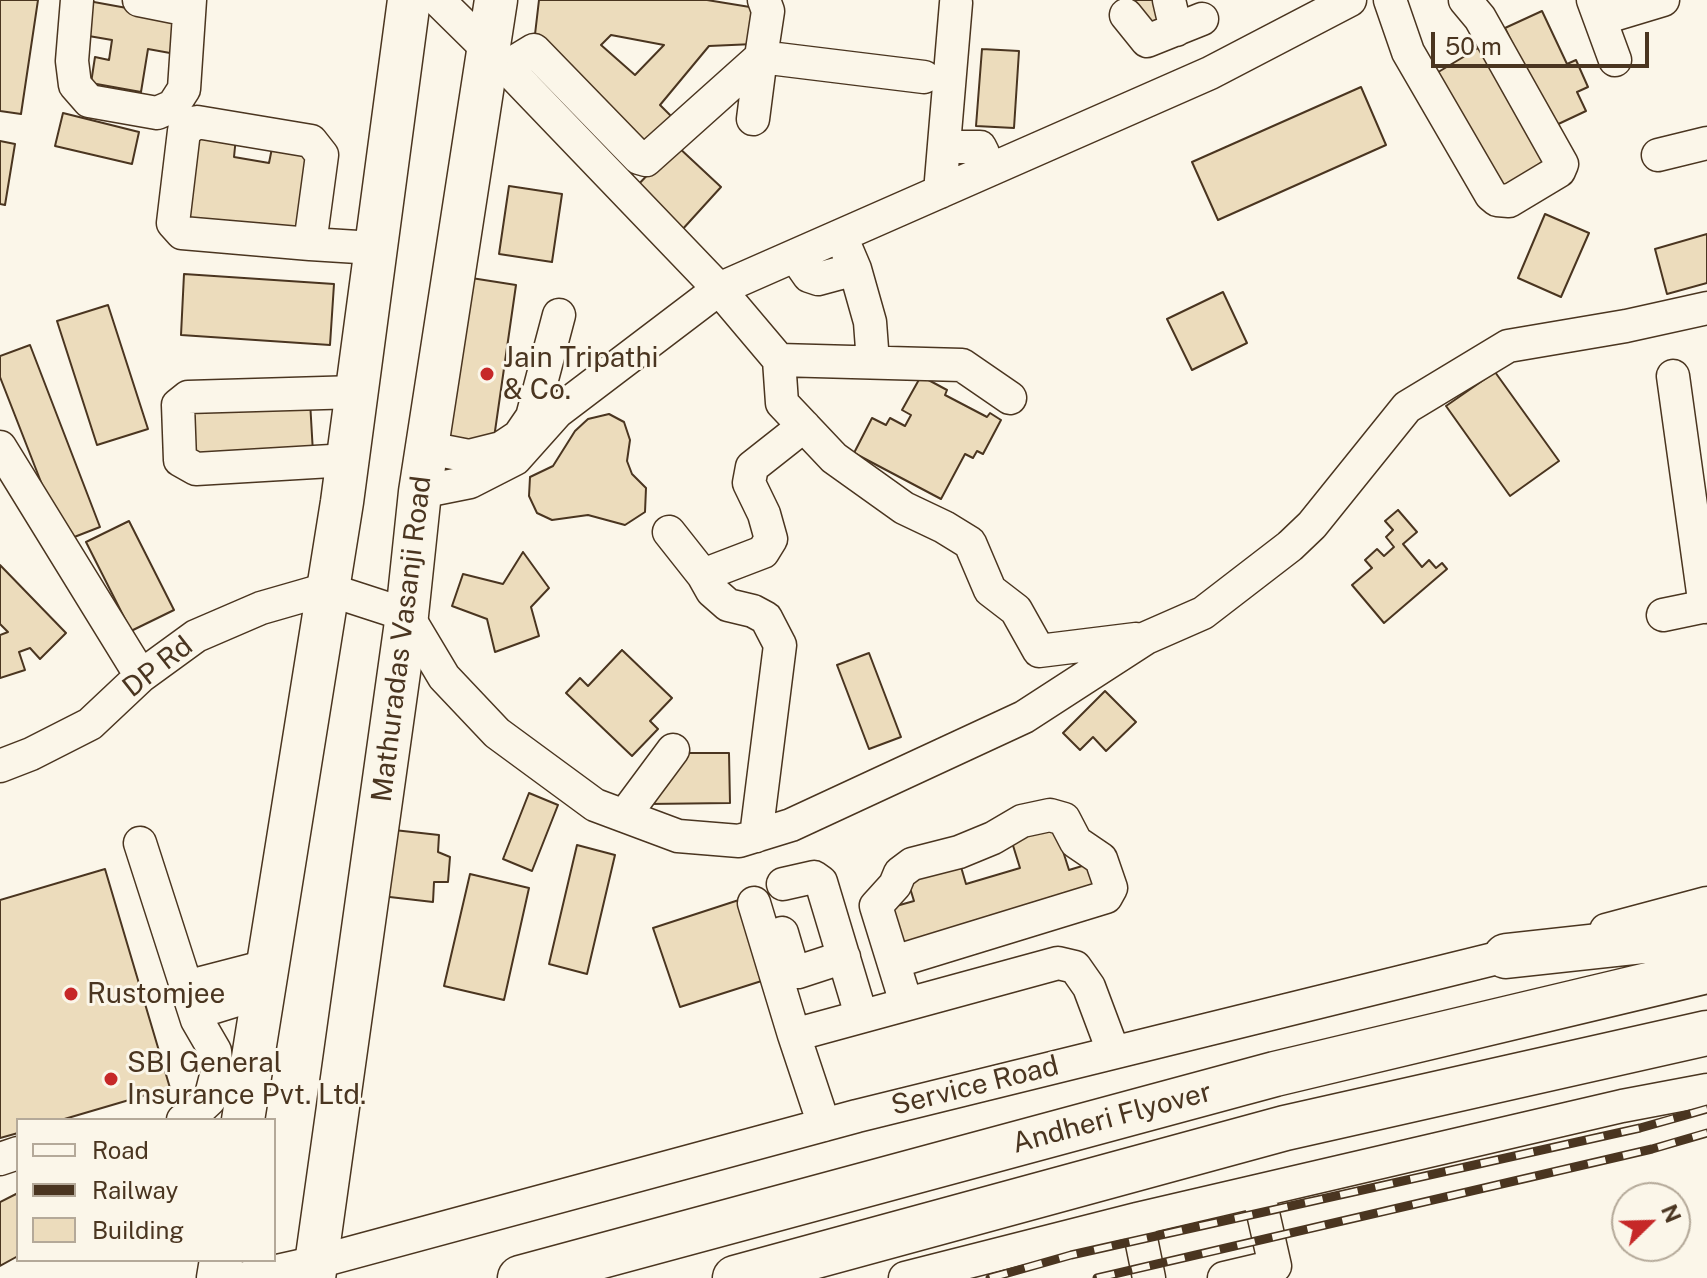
<!DOCTYPE html>
<html>
<head>
<meta charset="utf-8">
<style>
  body { margin:0 }
  #map { position:relative; width:1707px; height:1278px; overflow:hidden; background:#fbf6e9; font-family:"Public Sans",sans-serif }
  canvas { display:block }
  .legend { position:absolute; left:16px; top:1118px; width:260px; height:144px; box-sizing:border-box; background:#fbf6e9; border:2px solid #b4a999; margin:0; padding:10px 14px; list-style:none; font-size:24px; color:#4a3520 }
  .legend li { display:flex; align-items:center; gap:16px; height:40px }
  .legend b { width:40px; border:2px solid #b4a999 }
  .north { position:absolute; left:1611px; top:1182px; width:80px; height:80px; box-sizing:border-box; background:#fbf6e9; border:2px solid #b4a999; border-radius:50%; rotate:67deg; font-size:22px; font-weight:700; line-height:32px; text-align:center; color:#4a3520 }
  .north::after { content:''; display:block; margin:auto; width:28px; height:36px; background:#c62828; clip-path:polygon(50% 0,100% 100%,50% 72%,0 100%) }
  .scale { position:absolute; left:1431px; top:32px; width:218px; height:36px; box-sizing:border-box; border:4px solid #4a3520; border-top:0; padding-left:10px; font-size:24px; line-height:28px; white-space:nowrap; color:#4a3520; -webkit-text-stroke:6px #fbf6e9; paint-order:stroke }
</style>
</head>
<body>
<div id="map">
<canvas width="1707" height="1278"></canvas>
<ul class="legend">
<li><b style="height:10px;background:#fbf6e9"></b>Road</li>
<li><b style="height:10px;background:#4a3520"></b>Railway</li>
<li><b style="height:22px;background:#ecdcbc"></b>Building</li>
</ul>
<div class="north">N</div>
<div class="scale">50 m</div>
</div>
<script>
const c = document.querySelector('canvas').getContext('2d');
c.lineJoin = 'round';
function fillPath(path, color) { c.fillStyle = color; c.fill(path, 'evenodd'); }
const shape = rows => new Path2D(rows.map(r => 'M' + r).join(''));
function strokePath(path, color, width, dash) { c.strokeStyle = color; c.lineWidth = width; c.lineCap = dash ? 'butt' : 'round'; c.setLineDash(dash || []); c.stroke(path); }
function label(font, color, halo, rows, align = 'center') {
  c.font = font + ' "Public Sans",sans-serif'; c.lineWidth = 6; c.setLineDash([]); c.textBaseline = 'middle'; c.strokeStyle = halo; c.fillStyle = color; for (const [text, x, y, turn = 0] of rows) {
    c.save(); c.translate(x, y); c.rotate((+turn || 0) * Math.PI / 180); c.textAlign = isNaN(turn) ? turn : align; if (halo) c.strokeText(text, 0, 0); c.fillText(text, 0, 0); c.restore();
  }
}
const building = shape([
  [0,0,38,0,21,114,0,111,0,0],
  [83,0,187,19,181,55,148,49,141,92,91,83,95,57,109,60,112,40,77,34,83,0],
  [539,0,707,0,756,8,754,44,709,46,660,105,673,118,642,151,534,43,539,0],
  [611,35,664,45,635,75,601,45,611,35],
  [1126,0,1162,0,1168,30,1150,37,1126,0],
  [1542,11,1567,64,1576,60,1588,87,1577,92,1586,111,1552,127,1505,28,1542,11],
  [1480,47,1555,170,1511,198,1435,74,1480,47],
  [982,49,1019,51,1014,128,976,126,982,49],
  [1361,87,1386,145,1218,220,1192,162,1361,87],
  [63,113,139,132,132,164,55,146,63,113],
  [194,132,236,137,234,157,269,163,272,148,307,154,302,229,188,222,194,132],
  [0,141,15,144,5,205,0,204,0,141],
  [676,145,721,187,681,231,635,188,676,145],
  [509,186,562,194,552,262,499,254,509,186],
  [1545,214,1589,233,1561,297,1518,278,1545,214],
  [1707,234,1707,283,1667,294,1655,249,1707,234],
  [184,274,334,284,330,345,181,335,184,274],
  [465,277,516,285,493,445,442,438,465,277],
  [1223,292,1247,343,1192,370,1167,319,1223,292],
  [108,305,148,429,97,445,57,321,108,305],
  [30,345,100,527,64,541,0,377,0,356,30,345],
  [1495,372,1559,461,1510,496,1446,406,1495,372],
  [921,376,947,390,945,395,987,417,990,413,1001,420,983,454,977,451,973,458,965,454,941,499,854,453,872,418,886,425,890,418,905,426,911,415,902,410,921,376],
  [310,401,313,453,185,459,183,407,310,401],
  [609,414,624,422,630,440,627,461,632,474,646,488,645,512,625,525,588,515,552,520,537,513,529,496,530,477,553,466,575,431,588,419,609,414],
  [1398,510,1417,532,1403,544,1422,567,1429,560,1436,568,1442,563,1447,569,1384,623,1352,585,1372,568,1365,560,1377,549,1384,556,1394,547,1386,537,1393,530,1385,521,1398,510],
  [129,521,174,610,131,631,86,542,129,521],
  [523,552,549,588,531,607,539,636,495,652,487,619,452,606,463,574,503,584,523,552],
  [0,565,66,633,40,659,30,648,19,652,25,670,0,678,0,635,8,632,0,624,0,565],
  [622,650,672,698,650,721,658,729,632,756,566,693,580,678,588,686,622,650],
  [869,653,901,737,869,749,837,665,869,653],
  [1105,691,1136,722,1106,751,1093,737,1080,750,1063,733,1105,691],
  [681,753,729,753,730,803,648,804,681,753],
  [529,793,558,805,532,871,503,859,529,793],
  [1055,826,1069,870,1092,863,1101,890,901,950,889,908,914,901,906,875,959,860,966,884,1020,868,1011,839,1055,826],
  [394,830,439,835,438,852,450,857,448,882,434,882,433,902,381,896,394,830],
  [577,845,615,855,587,974,549,964,577,845],
  [105,869,170,1088,61,1120,18,1120,18,1133,0,1138,0,900,105,869],
  [470,874,529,888,504,1000,444,986,470,874],
  [745,898,771,978,680,1007,653,928,745,898],
  [18,1193,18,1256,0,1266,0,1202,18,1193]
]);
const minor = shape([
  [77,0,72,61,75,85,89,101,157,113,173,106,184,89,190,0],
  [139,0,189,10],
  [438,0,506,67,719,289,779,360,962,365,1010,398],
  [1169,0,1176,30],
  [1390,0,1408,52,1491,195,1497,200,1509,201,1559,171,1562,164,1480,18,1465,0],
  [1593,0,1615,60],
  [1126,15,1147,41,1202,19],
  [1600,19,1663,0],
  [506,67,534,50,639,158,646,160,761,57,768,11,764,0],
  [753,119,761,57,924,77],
  [944,147,980,147,983,153,982,173],
  [1658,155,1707,143],
  [940,192,956,3],
  [841,236,855,269,870,322,873,362],
  [310,244,322,155,311,141,197,122,184,131,173,223,182,233,310,244,358,247,376,250],
  [795,256,809,276,818,279,855,269],
  [779,360,782,403,834,458,904,508,944,527,970,543,990,590,1016,610,1039,651,1136,639],
  [1673,376,1705,607],
  [0,447,141,676],
  [428,448,469,456,501,448,519,436,532,417,559,315],
  [348,460,196,469,180,460,178,405,188,397,357,392],
  [420,492,470,482,515,459,557,412,719,289,1210,73,1350,0],
  [669,532,703,575],
  [1663,615,1707,606],
  [0,766,31,754,90,724,141,676,196,636,261,608,327,589,407,615,444,677,497,733,595,805,678,836,739,841,791,825,1024,717,1146,638,1203,613,1290,546,1312,525,1407,407,1508,346,1626,326,1707,308],
  [624,816,673,750],
  [756,836,780,645,766,618,753,611,728,605,712,591,703,575,763,552,771,539,764,514,749,483,752,467,804,426],
  [140,843,197,1020,215,1051,217,1072,210,1099,194,1114,183,1120],
  [783,884,814,877,821,882,861,1015],
  [754,903,794,1035],
  [1606,930,1707,903],
  [782,933,792,967,798,972,844,957],
  [894,962,1106,897,1111,888,1101,859,1076,842,1064,819,1050,815,1022,821,993,838,959,852,912,864,900,873,895,885,876,906,906,1003],
  [186,987,267,966],
  [195,1013,263,992],
  [824,1125,794,1035,1058,963,1075,967,1089,987,1113,1051],
  [0,1159,18,1153],
  [1137,1219,1149,1278],
  [245,1278,317,1262,857,1116,1526,951],
  [905,1278,1137,1219,1622,1106,1707,1090],
  [1224,1278,1275,1266,1258,1191]
]);
const major = shape([
  [243,1120,342,502,409,0],
  [218,1278,221,1260],
  [314,1278,407,615,420,492,496,0]
]);
const highway = shape([
  [1506,956,1707,934],
  [520,1278,1275,1074,1707,971],
  [735,1278,1285,1128,1707,1033]
]);
const rail = shape([
  [990,1278,1071,1255,1640,1128,1707,1109],
  [1097,1278,1652,1149,1707,1133]
]);
const markers = [
  [487,374,8,"#c62828"],
  [71,994,8,"#c62828"],
  [111,1079,8,"#c62828"]
];
const poiNames = [
  ["Jain Tripathi",503,358],
  ["& Co.",503,390],
  ["Rustomjee",87,994],
  ["SBI General",127,1063],
  ["Insurance Pvt. Ltd.",127,1095]
];
const streetNames = [
  ["Mathuradas Vasanji Road",402,639,-83],
  ["DP Rd",158,667,-38],
  ["Service Road",975,1086,-14],
  ["Andheri Flyover",1112,1118,-15]
];
fillPath(building, '#ecdcbc');
strokePath(building, '#4a3520', 2);
strokePath(minor, '#4a3520', 35);
strokePath(major, '#4a3520', 45);
strokePath(highway, '#4a3520', 47);
strokePath(minor, '#fbf6e9', 32);
strokePath(major, '#fbf6e9', 42);
strokePath(highway, '#fbf6e9', 44);
strokePath(rail, '#4a3520', 9);
strokePath(rail, '#fbf6e9', 6, [18]);
for (const [x, y, r, color] of markers) { const dot = new Path2D(); dot.arc(x, y, r, 0, 2 * Math.PI); c.fillStyle = color; c.fill(dot); strokePath(dot, '#fbf6e9', 3); }
label('28px', '#4a3520', '#fbf6e9', poiNames, 'left');
label('28px', '#4a3520', '#fbf6e9', streetNames);
</script>
</body>
</html>
